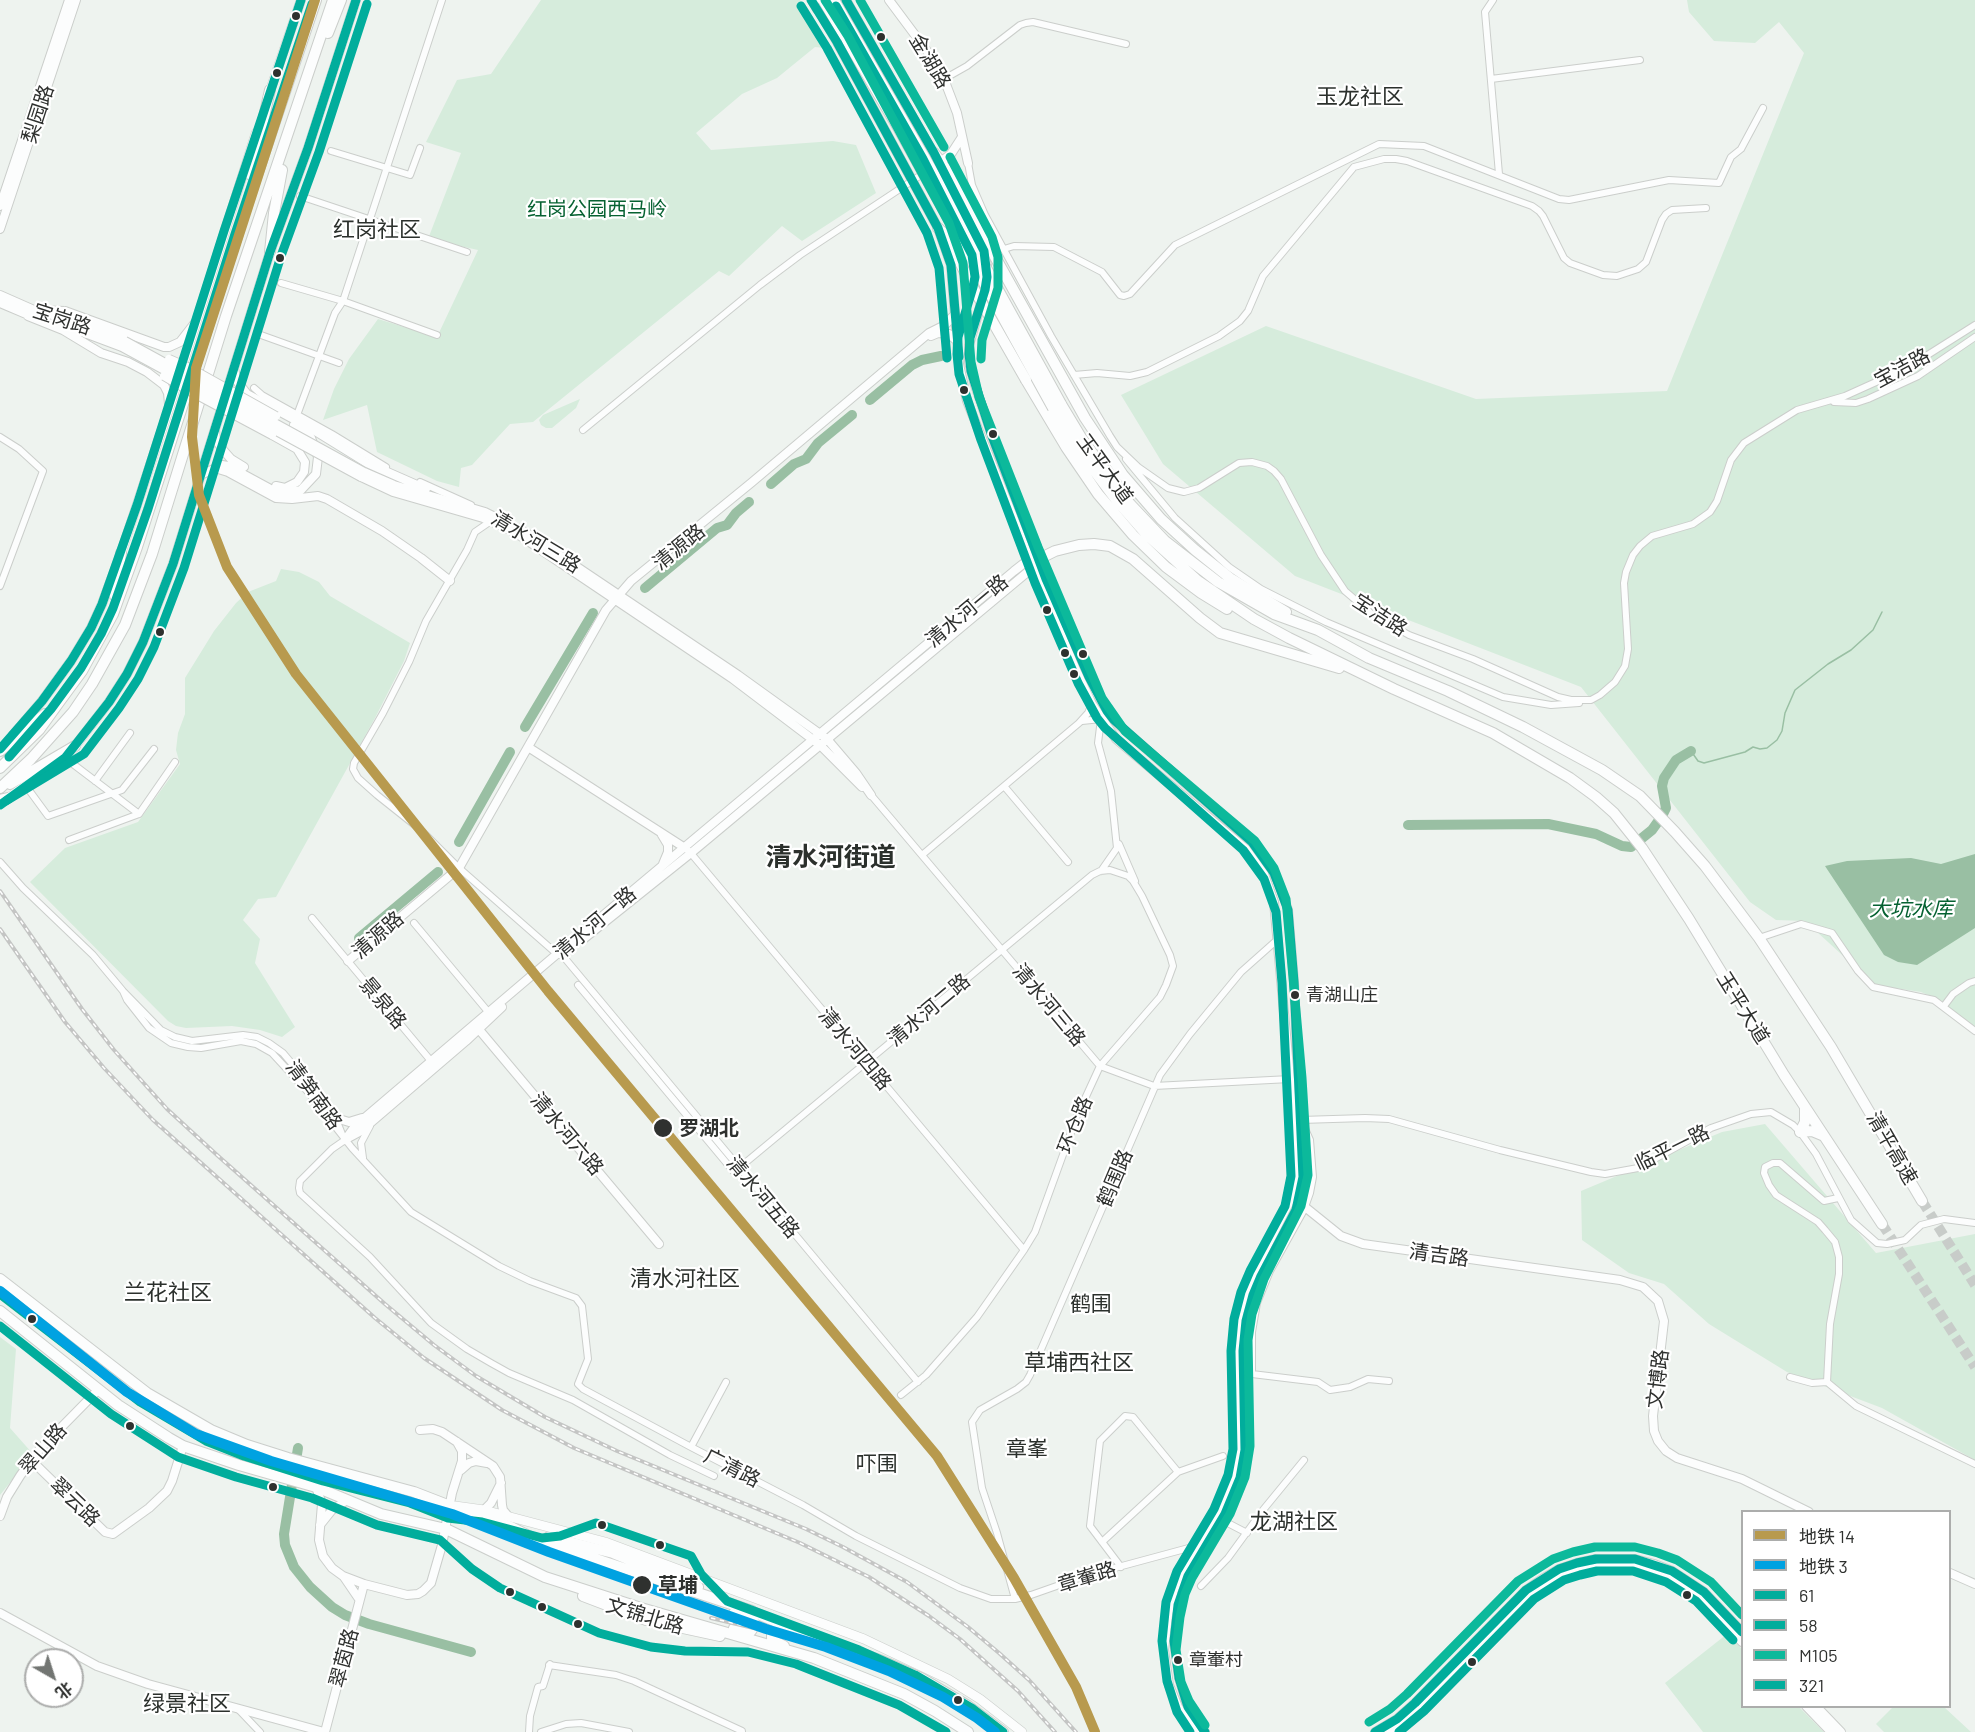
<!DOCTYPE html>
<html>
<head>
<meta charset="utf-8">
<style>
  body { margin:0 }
  #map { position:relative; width:1975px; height:1732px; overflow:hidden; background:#eef3ef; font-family:Barlow,"Noto Sans SC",sans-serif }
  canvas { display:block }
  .legend { position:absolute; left:1741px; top:1510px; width:210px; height:198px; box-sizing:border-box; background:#fff; border:2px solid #acadac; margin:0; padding:8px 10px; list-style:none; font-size:18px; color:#2f312f }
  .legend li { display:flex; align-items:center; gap:12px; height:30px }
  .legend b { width:30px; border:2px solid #acadac }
  .north { position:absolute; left:24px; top:1648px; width:60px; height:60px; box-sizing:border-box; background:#fff; border:2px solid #acadac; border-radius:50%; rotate:141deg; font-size:16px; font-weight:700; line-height:24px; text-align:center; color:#2f312f }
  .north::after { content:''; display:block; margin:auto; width:21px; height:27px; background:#727572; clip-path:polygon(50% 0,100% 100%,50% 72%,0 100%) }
</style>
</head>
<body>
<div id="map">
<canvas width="1975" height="1732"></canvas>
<ul class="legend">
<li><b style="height:8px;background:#b89a4e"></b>地铁 14</li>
<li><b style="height:8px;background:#00a2e1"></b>地铁 3</li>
<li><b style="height:8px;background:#01ad9c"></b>61</li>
<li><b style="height:8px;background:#01ad9c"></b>58</li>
<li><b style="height:8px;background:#0cb99b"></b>M105</li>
<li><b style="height:8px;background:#01ad9c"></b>321</li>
</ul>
<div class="north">北</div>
</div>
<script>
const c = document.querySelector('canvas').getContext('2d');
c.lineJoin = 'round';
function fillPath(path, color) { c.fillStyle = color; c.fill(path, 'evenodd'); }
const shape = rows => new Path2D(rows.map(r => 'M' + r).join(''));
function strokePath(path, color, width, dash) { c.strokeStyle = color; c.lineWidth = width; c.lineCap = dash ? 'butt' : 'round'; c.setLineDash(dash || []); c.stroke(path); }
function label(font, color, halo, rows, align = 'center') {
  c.font = font + ' Barlow,"Noto Sans SC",sans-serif'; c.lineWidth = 4.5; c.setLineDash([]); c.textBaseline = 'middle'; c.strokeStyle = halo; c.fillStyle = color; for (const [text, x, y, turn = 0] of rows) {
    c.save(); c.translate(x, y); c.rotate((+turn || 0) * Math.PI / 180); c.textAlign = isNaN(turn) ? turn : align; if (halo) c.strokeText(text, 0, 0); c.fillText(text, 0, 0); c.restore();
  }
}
const green = shape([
  [541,0,800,0,809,12,821,31,825,48,815,47,777,78,742,94,696,133,711,150,833,141,856,145,876,193,802,241,782,226,729,276,719,271,533,422,510,424,472,465,461,468,459,487,437,481,377,452,367,405,323,420,334,389,349,359,378,319,437,337,478,250,428,239,461,153,426,142,457,80,491,74],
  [1687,0,1975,0,1975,1032,1942,1001,1921,992,1875,985,1805,921,1776,920,1750,902,1581,687,1295,576,1163,464,1121,395,1266,326,1476,399,1667,391,1804,53,1779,22,1755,43,1714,41,1689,12],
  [580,399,576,408,552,428,546,428,541,425,539,420,543,415],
  [281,569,299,572,319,582,330,596,410,643,404,661,375,718,276,897,258,899,243,920,260,939,255,963,295,1027,282,1037,260,1030,232,1026,186,1028,176,1026,168,1021,30,882,65,848,138,822,180,764,176,750,178,733,185,714,185,678,214,631,236,603,248,592,276,581],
  [1765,1124,1876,1253,1975,1234,1975,1460,1882,1408,1787,1372,1709,1324,1664,1284,1629,1273,1582,1240,1581,1191,1722,1132],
  [0,1337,16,1349,10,1428,33,1454,0,1495],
  [1727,1634,1742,1649,1742,1706,1799,1707,1824,1732,1703,1732,1665,1683],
  [1893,1707,1944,1707,1971,1732,1884,1732,1876,1724]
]);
const water = shape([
  [1975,854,1975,928,1917,965,1898,962,1884,955,1825,866,1847,861,1911,858,1941,864]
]);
const stream = shape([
  [1691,751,1698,761,1704,763,1745,752,1753,747,1760,749,1767,748,1777,740,1782,731,1785,713,1795,690,1828,664,1851,650,1873,630,1882,612]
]);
const river = shape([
  [870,400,912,365,922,360,941,356],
  [771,484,794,464,806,459,818,443,852,415],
  [645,588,717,528,727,525,736,513,749,502],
  [525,727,593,613],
  [1408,825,1548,824,1596,834,1622,846,1631,847,1652,830,1662,816,1666,808,1662,786,1664,778,1676,760,1691,751],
  [459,842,510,752],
  [359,938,438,872],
  [298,1448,284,1534,285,1545,294,1567,310,1587,332,1607,345,1615,369,1624,471,1652]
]);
const highwayTunnel = shape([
  [1922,1201,1975,1285],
  [1882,1224,1975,1367]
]);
const street = shape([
  [1493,0,1485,12,1499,174],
  [944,79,967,66,1020,25,1026,23,1033,22,1126,44],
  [1491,79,1640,60],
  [331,151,410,175,420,148],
  [968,163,972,185,985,215,1051,336,1110,436,1117,447,1138,467,1168,488,1184,492,1199,488,1239,463,1252,462,1267,466,1274,471,1281,479,1321,555,1345,591,1373,615,1409,635,1473,659,1558,697,1571,700,1591,700,1600,695,1615,682,1625,666,1628,649,1624,583,1626,572,1633,555,1640,546,1652,536,1693,524,1710,512,1717,501,1731,460,1744,443,1797,410,1845,396,1907,368,1975,325],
  [300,196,467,252],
  [1004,249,1014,246,1054,247,1102,272,1120,295,1124,296,1130,294,1175,245,1379,144,1424,146,1559,199,1569,200,1669,180,1719,183,1731,157,1741,149,1763,108],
  [281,283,343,301,437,335],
  [261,335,339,363],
  [1074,375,1097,373,1130,376,1147,372,1219,336,1240,321,1248,311,1263,276,1354,167,1384,159,1396,159,1407,161,1532,206,1539,211,1543,216,1564,258,1570,263,1603,275,1617,276,1638,269,1646,262,1662,220,1666,214,1672,210,1706,208],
  [254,388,262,395,332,434,386,467],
  [1834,402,1856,403,1868,399,1918,376,1975,337],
  [297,415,335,313,343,301,442,0],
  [583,430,760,285,800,255,939,163],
  [0,437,19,449,43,471,0,586],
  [1126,459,1175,518,1229,567,1261,589,1326,622,1503,697,1551,705,1579,703],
  [420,482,471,505],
  [491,521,475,532,467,550,426,621,409,662,383,713,354,763,353,769,358,778,377,795,421,830,459,868,557,954,563,956,918,1382],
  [1082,721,1101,719,1098,743,1111,791,1117,848,1101,871],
  [65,758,139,814],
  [95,781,130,733],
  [26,786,48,816,122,790,154,749],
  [1004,786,1068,862],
  [871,795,1100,1066,1154,1086,1290,1079],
  [69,840,139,814,175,762],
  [1119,844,1135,881],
  [689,851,1024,1250],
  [922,855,1079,723,1088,713,1092,704],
  [0,862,23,888,93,955,123,991,161,1030,175,1037,192,1041,243,1035,257,1037,269,1043,283,1053,310,1085,338,1124,342,1134],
  [312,918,431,1061],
  [414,923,490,1014],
  [1759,938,1801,924,1832,933,1858,971,1873,987,1934,1000,1975,1031],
  [578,985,734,1172],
  [123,991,127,1000,149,1028,171,1043,188,1047,201,1048,241,1041,256,1044,272,1053,308,1092,352,1148,411,1212,499,1266,530,1281,576,1298,582,1306,588,1359,578,1384,583,1389,691,1447,803,1505,856,1536,960,1588,991,1599,1015,1599,1031,1595,1085,1576,1196,1546],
  [1944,1006,1953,994,1969,983,1975,981],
  [345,1140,332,1149,300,1181,299,1188,300,1193,370,1257,431,1323,467,1349,491,1363,509,1373,573,1400,670,1455,714,1476],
  [363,1158,361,1143,370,1126],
  [739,1168,1092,875,1100,871,1110,870,1128,876,1133,881,1142,896,1170,955,1173,966,1166,985,1160,997,1100,1066,1077,1116,1035,1232,1024,1250,977,1317,926,1375,901,1395],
  [1790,1377,1812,1383,1827,1382,1856,1406,1975,1464],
  [1389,1381,1368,1379,1350,1387,1330,1390,1318,1382,1252,1374,1252,1332,1257,1303,1270,1271,1304,1210,1310,1193,1313,1177,1310,1140,1301,1120,1365,1118,1389,1119,1500,1150,1591,1172,1605,1174,1638,1168,1711,1128,1751,1114,1771,1112,1793,1125,1800,1132,1816,1154,1851,1220,1877,1243,1887,1244,1905,1240,1921,1225,1944,1219,1975,1223],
  [1827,1382,1830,1324,1839,1274,1839,1257,1835,1242,1825,1230,1818,1222,1776,1195,1769,1185,1764,1173,1765,1167,1773,1163,1780,1163,1824,1201,1838,1198],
  [691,1447,726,1382],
  [1222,1520,1247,1533],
  [1102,1542,1178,1472,1223,1456],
  [1121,1567,1090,1526,1100,1441,1125,1416,1133,1417,1178,1472],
  [1201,1586,1228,1558,1263,1510,1304,1460],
  [1015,1599,997,1533,982,1488,972,1422,980,1410,1017,1389,1026,1382,1030,1375,1160,1075,1190,1034,1241,972,1277,940],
  [549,1665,616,1675,634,1681,742,1731,742,1732],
  [239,1710,260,1732],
  [529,1732,530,1716,538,1687,543,1686,550,1664],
  [541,1732,566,1724,581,1723,629,1732]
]);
const secondary = shape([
  [846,0,936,158],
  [889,0,927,51,944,79,957,113,968,163],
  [816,6,837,42,938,228,951,265,959,364,967,401,1027,552,1076,670,1092,704,1116,739,1246,849,1264,874,1274,902,1290,1079,1296,1174,1290,1201,1253,1274,1240,1311,1236,1339,1238,1445,1233,1474,1219,1509,1181,1573,1174,1590,1168,1615,1164,1650,1169,1685,1178,1707,1195,1732],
  [939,163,951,154,962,137],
  [0,206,69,0],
  [973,228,983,247,987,266],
  [0,229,76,0],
  [0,295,34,310,77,322,125,341],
  [982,300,969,345,969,362,974,382,992,436,1046,579,1096,692,1107,711,1119,725,1252,842,1274,873,1280,886,1288,910,1294,982,1303,1177,1296,1210,1261,1276,1253,1295,1246,1321,1243,1351,1245,1450,1240,1478,1225,1514,1188,1576,1178,1605,1174,1641,1179,1678,1188,1707,1205,1732],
  [0,303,33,317],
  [34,310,65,311,164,347,169,347,180,342,194,324],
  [28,316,63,330,101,353,128,362,147,372,164,385,168,393,169,404],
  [66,326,122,347],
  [931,336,938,333,949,334,957,341],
  [234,369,237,381,247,394,312,429,367,463,426,489],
  [215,430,216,440,223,450,231,459,244,467],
  [272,435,297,449,305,462,304,472,297,482,285,488,276,486],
  [215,468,228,472,276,498,292,499,318,496,327,499,382,531,421,558,450,581],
  [364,472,394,485,485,512,525,532,738,675,827,739,856,773,871,795],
  [201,475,222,465,228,466,276,492,289,493,301,490,316,474,318,457,311,438,294,425],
  [361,477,393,492,483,518,506,528,522,537,733,679,820,745,862,787],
  [528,747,685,848],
  [662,835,668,845,668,852,663,864],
  [581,941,691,853,1036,565],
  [348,961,459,868,606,610,631,581,751,483,929,333,945,325,955,314],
  [476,1026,659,1244],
  [331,1114,339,1119,349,1122,362,1118],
  [348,1138,361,1131,466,1041,502,1007],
  [345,1140,355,1126,557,954,1014,571,1023,564,1035,560],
  [1305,1207,1341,1236,1363,1244,1620,1280,1643,1287,1658,1301,1664,1321,1653,1416,1654,1431,1658,1441,1666,1451,1677,1458,1742,1479,1809,1512],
  [420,1430,433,1429,442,1432,493,1466,500,1477,502,1505,503,1510,508,1516],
  [31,1460,105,1532,113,1534,149,1508,167,1491,172,1481,183,1446],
  [461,1470,469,1463,476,1461,487,1463],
  [316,1487,322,1504,319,1540,323,1556,332,1568,343,1576,364,1584,407,1595,418,1594,423,1591,431,1583,442,1545,452,1493,462,1461,462,1451,457,1442],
  [484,1510,491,1503,501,1483],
  [0,1516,7,1497,20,1476,37,1452,98,1390],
  [320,1525,332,1510,347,1500],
  [1950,1573,1975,1584],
  [344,1577,359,1599],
  [0,1613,97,1666,148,1684,324,1732],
  [1806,1706,1831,1732],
  [1816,1706,1841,1732],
  [325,1732,364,1584],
  [1375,1732,1397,1719,1415,1703,1526,1590,1542,1579,1559,1569,1577,1563,1596,1559,1635,1559,1654,1564,1672,1571,1704,1592,1742,1632],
  [1389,1732,1420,1708,1531,1595,1562,1576,1579,1570,1615,1565,1634,1566,1669,1577,1699,1597,1742,1642]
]);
const primary = shape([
  [268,97,301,0],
  [13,735,42,701,71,661,91,628,102,604,121,553,168,411,256,133],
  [4,801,65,758,75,746,109,702,127,674,143,642,173,564,270,252,308,148,356,0],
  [455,1506,484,1510,605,1542,864,1639,948,1679,980,1699,1022,1732]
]);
const highway = shape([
  [813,0,818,9],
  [328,33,341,0],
  [934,153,946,169,1085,418,1123,475,1161,519,1195,550,1230,578,1286,612],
  [251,175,270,90],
  [938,228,946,235,971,284],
  [270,252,274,213,282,170],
  [1026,380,1066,447,1098,494,1133,535,1166,567,1201,593,1227,609],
  [1061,404,1082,439,1130,504,1165,541,1218,582,1274,614,1318,630,1369,658,1448,691,1523,727,1602,770,1640,796,1675,832,1705,866,1759,938,1831,1047,1922,1201],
  [1053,408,1086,460,1117,501,1146,534,1198,581,1254,619,1289,638,1394,689,1493,733,1570,778,1596,797,1614,813,1642,848,1689,919,1784,1075,1882,1224],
  [1039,559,1055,551,1079,545,1094,544,1110,546,1133,559,1200,618,1220,633,1339,668],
  [115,596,121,553],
  [0,751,45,714],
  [0,768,39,730,57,705,82,671,113,614,137,547,248,202,316,0],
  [10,784,75,746],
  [0,788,31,759,73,712,92,684,125,625,152,554,226,316,333,0],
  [0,800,8,798],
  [1805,1108,1805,1122,1800,1132,1812,1131,1824,1136],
  [0,1279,147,1393,211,1430,247,1445,288,1458,414,1492,463,1511,509,1526,533,1538,752,1611],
  [0,1311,118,1405,169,1438,183,1446,239,1465,316,1487,381,1514,446,1529,545,1577,641,1608,814,1658,904,1694,935,1711,968,1732],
  [549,1537,613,1553,698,1587],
  [583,1596,646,1620,720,1636],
  [748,1610,798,1631,882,1661,921,1678,968,1706,1003,1732],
  [734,1628,751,1631,755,1624,751,1619,734,1613],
  [784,1646,776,1642,772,1638,772,1634,777,1628,789,1629]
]);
const rail = shape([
  [0,891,82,1009,114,1050,167,1109,217,1155,385,1304,434,1345,476,1376,545,1417,617,1451,806,1529,843,1547,907,1582,968,1627,999,1653,1029,1680,1076,1732],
  [0,929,65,1022,104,1068,153,1120,375,1318,424,1358,502,1410,574,1448,800,1543,869,1577,929,1616,960,1639,1018,1691,1055,1732],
  [711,1618,796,1638]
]);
const secondaryBridge = shape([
  [125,341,364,472],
  [122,347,361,477],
  [169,359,192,369,276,416],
  [164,376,186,389,272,435]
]);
const highwayBridge = shape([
  [823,0,899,129,1053,408],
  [834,0,937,179,1061,404],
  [971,284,1026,380]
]);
const bus1 = shape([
  [811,0,837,42,938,228,951,265,959,357],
  [846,0,934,153,984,251,987,277,985,290,970,338,969,354,971,371,992,436,1046,579,1089,677,1107,711,1114,720,1252,842,1274,873,1288,910,1294,982,1303,1177,1296,1210,1261,1276,1253,1295,1246,1321,1243,1351,1245,1450,1240,1478,1225,1514,1188,1576,1178,1605,1174,1641,1179,1678,1188,1707,1205,1732],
  [0,749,42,701,71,661,91,628,102,604,137,505,224,231,301,0],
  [0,805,65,758,109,702,127,674,143,642,173,564,270,252,308,148,356,0],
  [1375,1732,1397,1719,1415,1703,1526,1590,1559,1569,1577,1563,1596,1559,1635,1559,1672,1571,1704,1592,1742,1632]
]);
const bus2 = shape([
  [801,6,827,48,927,233,939,268,947,358],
  [836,6,923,159,972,255,975,277,973,287,958,337,957,354,959,374,981,440,1035,583,1078,683,1097,718,1105,728,1243,850,1264,879,1276,912,1282,983,1291,1176,1285,1206,1250,1271,1241,1292,1234,1319,1231,1351,1233,1449,1228,1475,1214,1509,1177,1571,1166,1602,1162,1641,1167,1681,1177,1712,1190,1732],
  [1399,1732,1424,1711,1534,1599,1564,1580,1580,1575,1597,1571,1633,1571,1666,1582,1696,1601,1733,1640]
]);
const bus3 = shape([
  [825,0,848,36,949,223,963,263,971,362,979,397,1038,547,1102,698,1125,731,1255,841,1274,868,1286,899,1302,1078,1308,1175,1301,1206,1264,1279,1252,1314,1248,1340,1250,1446,1245,1477,1230,1514,1192,1578,1185,1594,1180,1617,1176,1650,1181,1682,1189,1701,1205,1725],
  [860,0,944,147],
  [950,157,992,237,998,257,998,288,982,340,981,359],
  [1369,1722,1390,1709,1407,1694,1518,1581,1553,1559,1573,1552,1595,1547,1635,1547,1658,1553,1677,1560,1711,1582,1742,1615]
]);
const bus4 = shape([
  [9,757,51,709,81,668,101,634,113,608,148,509,235,234,312,4],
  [6,801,84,754,119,708,138,679,154,647,184,568,281,256,319,152,367,4],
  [0,1294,140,1402,206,1441,244,1456,323,1481,410,1503,448,1518,482,1522,542,1538,560,1536,596,1523,691,1556,701,1574,727,1601,859,1650,915,1675,973,1709,1003,1732],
  [0,1326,111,1414,178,1457,236,1477,312,1498,377,1525,440,1540,472,1569,500,1588,599,1633,651,1647,685,1651,748,1652,796,1664,899,1705,946,1732]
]);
const metro1 = shape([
  [315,0,196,368,192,437,199,495,227,567,296,674,548,991,937,1456,1014,1578,1076,1687,1095,1732]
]);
const metro2 = shape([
  [0,1291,127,1392,196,1434,271,1461,452,1514,549,1552,766,1629,826,1647,889,1671,943,1697,977,1718,995,1732]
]);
const markers = [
  [296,16,5,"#2f312f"],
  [881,37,5,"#2f312f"],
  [277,73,5,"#2f312f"],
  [280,258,5,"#2f312f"],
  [964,390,5,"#2f312f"],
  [993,434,5,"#2f312f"],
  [1047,610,5,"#2f312f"],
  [160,632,5,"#2f312f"],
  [1065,653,5,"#2f312f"],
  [1083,654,5,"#2f312f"],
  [1074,674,5,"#2f312f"],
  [1295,995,5,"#2f312f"],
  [663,1128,10,"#2f312f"],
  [32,1319,5,"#2f312f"],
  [130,1426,5,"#2f312f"],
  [273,1487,5,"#2f312f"],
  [602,1525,5,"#2f312f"],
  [660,1545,5,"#2f312f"],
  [642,1585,10,"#2f312f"],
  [510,1592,5,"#2f312f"],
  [1687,1595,5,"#2f312f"],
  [542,1607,5,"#2f312f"],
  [578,1624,5,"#2f312f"],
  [1178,1660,5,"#2f312f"],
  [1472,1662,5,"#2f312f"],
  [958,1700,5,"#2f312f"]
];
const busNames = [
  ["青湖山庄",1306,995],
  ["章輋村",1189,1660]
];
const streetNames = [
  ["金湖路",930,61,59],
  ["梨园路",38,114,-72],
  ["宝岗路",62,319,18],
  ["宝洁路",1902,368,-28],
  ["玉平大道",1105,469,54],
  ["清水河三路",536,542,31],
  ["清源路",679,547,-39],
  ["清水河一路",967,611,-40],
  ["宝洁路",1380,615,33],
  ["清水河一路",595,923,-40],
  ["清源路",378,935,-41],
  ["景泉路",383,1003,50],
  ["清水河三路",1049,1005,50],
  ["玉平大道",1743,1008,58],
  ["清水河二路",929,1010,-40],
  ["清水河四路",855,1049,50],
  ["清笋南路",314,1095,54],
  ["环仓路",1075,1125,-68],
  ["清水河六路",567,1134,50],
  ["临平一路",1672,1148,-26],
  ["清平高速",1892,1148,60],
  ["鹤围路",1115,1178,-67],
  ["清水河五路",763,1197,50],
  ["清吉路",1439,1255,8],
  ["文博路",1658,1379,-83],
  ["翠山路",43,1449,-49],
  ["广清路",732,1468,27],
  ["翠云路",75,1502,44],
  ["章輋路",1087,1577,-17],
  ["文锦北路",645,1616,17],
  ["翠茵路",344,1658,-75]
];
const parkNames = [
  ["红岗公园西马岭",597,209]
];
const stopNames = [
  ["罗湖北",679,1128],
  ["草埔",658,1585]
];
const waterNames = [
  ["大坑水库",1911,909]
];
const neighbourhoodNames = [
  ["鹤围",1091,1304],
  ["章峯",1027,1449],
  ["吓围",877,1464]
];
const quarterNames = [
  ["玉龙社区",1360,97],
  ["红岗社区",377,230],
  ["清水河社区",685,1279],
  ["兰花社区",168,1293],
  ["草埔西社区",1079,1363],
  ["龙湖社区",1294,1522],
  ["绿景社区",187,1704]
];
const districtNames = [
  ["清水河街道",831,857]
];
fillPath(green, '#d6ecdc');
fillPath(water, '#99bfa3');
strokePath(stream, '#99bfa3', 1.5);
strokePath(river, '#99bfa3', 10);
strokePath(highwayTunnel, '#c8ccc9', 10, [10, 5]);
strokePath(street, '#cbcecb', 8);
strokePath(secondary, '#cbcecb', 10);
strokePath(primary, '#cbcecb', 10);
strokePath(highway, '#cbcecb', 12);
strokePath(street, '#fcfdfd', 6);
strokePath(secondary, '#fcfdfd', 8);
strokePath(primary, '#fcfdfd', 9);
strokePath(highway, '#fcfdfd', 10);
strokePath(rail, '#c4c5c4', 4);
strokePath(rail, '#fff', 1.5, [4.5]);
strokePath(secondaryBridge, '#cbcecb', 10, []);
strokePath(highwayBridge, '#cbcecb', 12, []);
strokePath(secondaryBridge, '#fcfdfd', 8);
strokePath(highwayBridge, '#fcfdfd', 10);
strokePath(bus1, '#01ad9c', 9);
strokePath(bus2, '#01ad9c', 9);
strokePath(bus3, '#0cb99b', 9);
strokePath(bus4, '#01ad9c', 9);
strokePath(metro1, '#b89a4e', 10);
strokePath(metro2, '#00a2e1', 10);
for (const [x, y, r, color] of markers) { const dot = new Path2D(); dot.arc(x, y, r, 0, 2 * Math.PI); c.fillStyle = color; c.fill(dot); strokePath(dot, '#fff', 2); }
label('18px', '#2f312f', '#fff', busNames, 'left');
label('20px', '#2f312f', '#fff', streetNames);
label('20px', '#076232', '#fff', parkNames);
label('bold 20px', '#2f312f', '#fff', stopNames, 'left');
label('italic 21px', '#056131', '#fff', waterNames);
label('21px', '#2b302c', '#fff', neighbourhoodNames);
label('22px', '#2b302c', '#fff', quarterNames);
label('bold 26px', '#2b302c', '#fff', districtNames);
</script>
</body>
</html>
